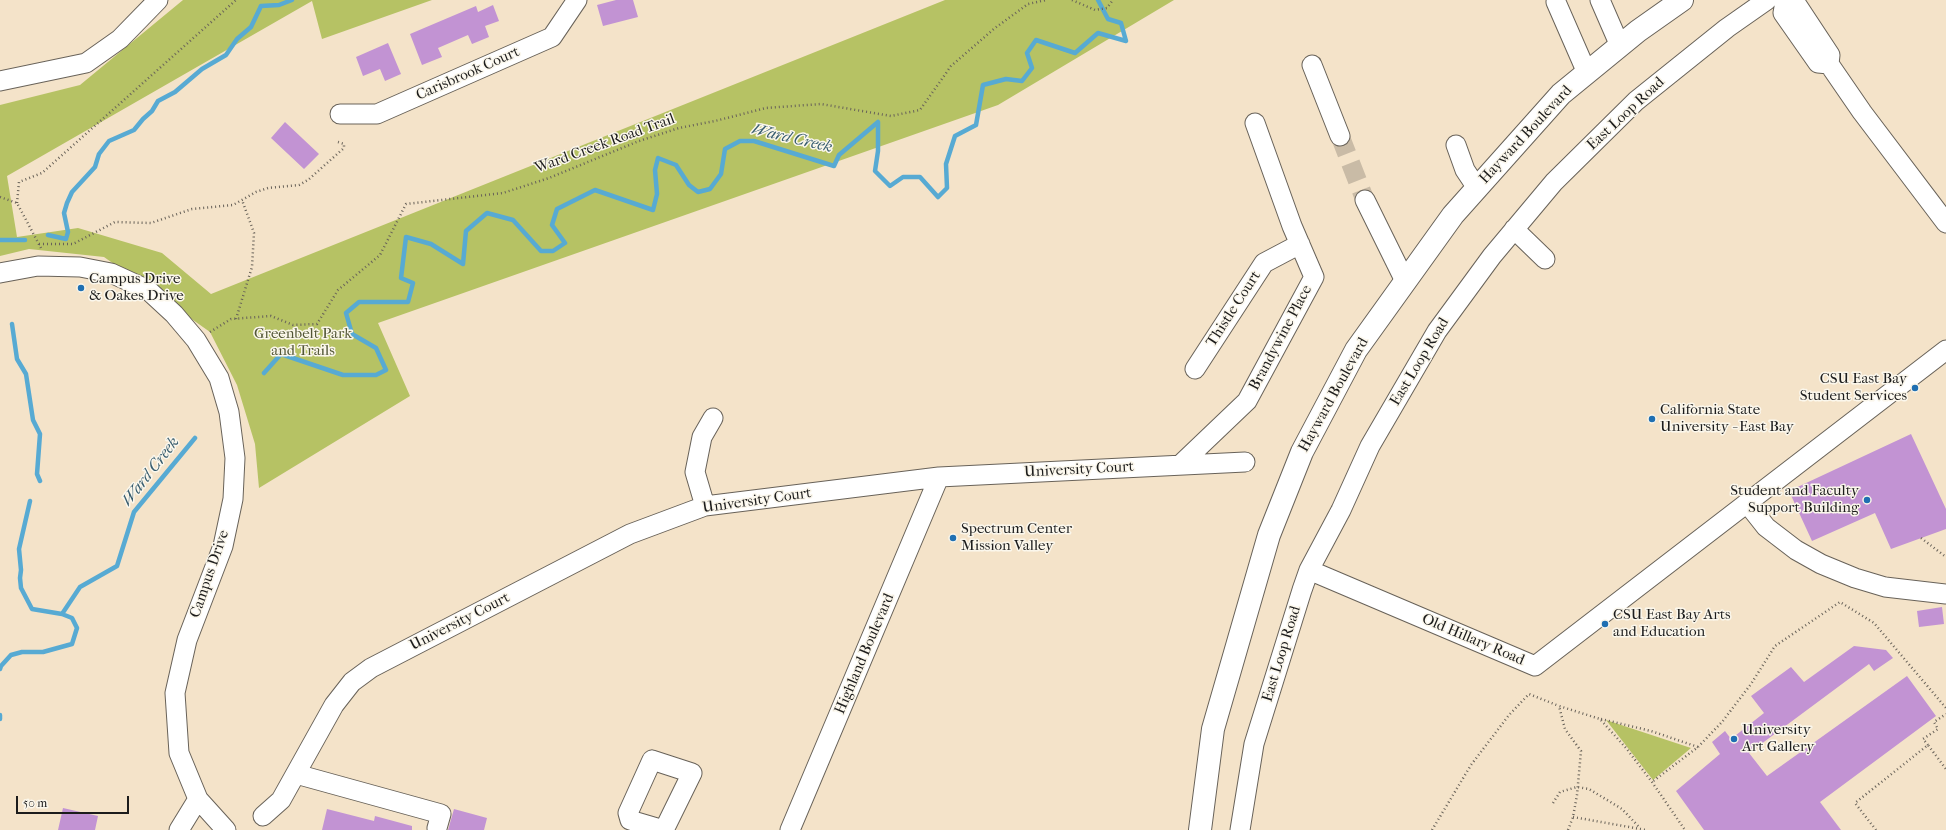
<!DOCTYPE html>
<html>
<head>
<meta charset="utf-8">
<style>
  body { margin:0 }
  #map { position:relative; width:1946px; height:830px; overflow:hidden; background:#f4e3c9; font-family:"IM FELL French Canon",serif }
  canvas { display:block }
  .scale { position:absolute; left:16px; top:796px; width:113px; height:18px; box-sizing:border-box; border:2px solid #1c1c1c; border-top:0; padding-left:5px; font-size:12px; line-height:14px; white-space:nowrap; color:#1c1c1c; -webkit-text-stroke:3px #fbf7ec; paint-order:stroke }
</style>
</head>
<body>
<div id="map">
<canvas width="1946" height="830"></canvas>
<div class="scale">50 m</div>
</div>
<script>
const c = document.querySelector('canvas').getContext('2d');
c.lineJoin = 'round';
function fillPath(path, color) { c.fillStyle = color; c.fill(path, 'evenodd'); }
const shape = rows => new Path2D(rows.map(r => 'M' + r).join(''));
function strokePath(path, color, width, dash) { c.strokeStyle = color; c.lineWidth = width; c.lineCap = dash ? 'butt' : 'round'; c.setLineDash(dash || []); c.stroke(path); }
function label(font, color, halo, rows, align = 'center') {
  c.font = font + ' "IM FELL French Canon",serif'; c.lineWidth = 3; c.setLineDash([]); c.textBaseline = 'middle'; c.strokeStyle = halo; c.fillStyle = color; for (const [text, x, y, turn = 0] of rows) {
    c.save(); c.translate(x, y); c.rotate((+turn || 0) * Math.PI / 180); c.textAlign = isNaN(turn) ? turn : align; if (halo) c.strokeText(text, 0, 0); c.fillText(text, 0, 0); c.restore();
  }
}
const green = shape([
  [183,0,432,0,322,39,312,1,7,176,17,237,78,228,162,253,211,294,945,0,1174,0,998,105,378,323,410,396,259,488,255,444,237,385,210,332,104,257,29,249,0,256,0,105,80,85],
  [1606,720,1691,748,1653,780]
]);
const stream = shape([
  [48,235,66,239,68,232,64,213,67,203,72,192,95,167,99,154,109,141,134,130,143,119,152,111,158,101,175,92,202,69,226,55,237,39,251,27,261,6,279,5,292,0],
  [0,240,25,240],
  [12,324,17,359,26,374,33,420,40,434,37,474,40,481],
  [264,373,281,354,343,375,376,375,386,370,376,348,352,334,346,313,359,302,408,302,413,283,401,278,406,237,431,244,463,264,466,231,487,213,513,220,541,251,553,251,565,243,552,225,557,209,595,190,653,210,657,194,655,170,658,158,676,165,689,185,698,192,710,189,721,174,725,149,740,141,754,141,834,166,839,155,878,122,878,151,875,171,890,186,903,177,920,177,938,197,947,188,946,164,955,136,976,125,983,85,1006,79,1022,81,1032,68,1027,53,1036,40,1075,53,1098,33,1126,41,1121,23,1108,19,1098,0],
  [62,614,80,587,117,566,134,512,195,438],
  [0,669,1,666,11,655,22,652,43,652,72,644,77,628,72,618,62,614,32,609,21,588,20,578,21,570,19,549,30,501],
  [0,715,0,719]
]);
const building = shape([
  [616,0,633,0,638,17,603,26,597,5],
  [493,5,499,21,485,26,489,37,472,44,468,35,438,48,442,57,422,65,410,34,476,6,478,12],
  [388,43,401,74,385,81,380,69,363,76,356,57],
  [285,122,319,154,304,169,271,138],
  [1911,434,1946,509,1946,529,1891,549,1875,513,1812,541,1789,491],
  [1942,607,1944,624,1919,627,1917,611],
  [1854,646,1886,650,1893,658,1874,671,1869,664,1749,753,1767,776,1907,676,1936,716,1820,802,1841,830,1704,830,1676,791,1720,754,1712,742,1725,731,1731,739,1764,713,1751,696,1791,667,1804,682],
  [63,808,98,816,95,830,58,830],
  [327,809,374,821,375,816,412,826,412,830,322,830],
  [454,809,487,818,484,830,448,830]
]);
const minorTunnel = shape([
  [1340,136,1365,200]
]);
const path = shape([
  [1072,0,1095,10,1107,8,1113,0],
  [0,197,17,203,42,250],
  [17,203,19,182,42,173,236,0],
  [39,244,73,244,115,222,151,223,192,209,233,205,256,192,268,188,299,185,308,180,344,148,344,144,338,142],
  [236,319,252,267,254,233,242,200],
  [210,332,231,319,271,316,293,325,317,324,338,290,380,255,406,204,503,193,549,178,639,141,679,128,715,121,766,108,821,104,891,116,920,110,951,66,995,28,1028,4,1046,0],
  [1921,538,1946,557],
  [1601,719,1651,731,1698,747,1652,782],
  [1928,745,1923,739,1938,729,1934,722,1946,714],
  [1698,747,1722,722,1751,684,1775,646,1840,602,1874,623,1946,708],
  [1553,803,1560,792,1577,787,1589,789,1622,809,1640,828],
  [1573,817,1646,830],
  [1432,830,1471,765,1509,715,1529,694,1559,706],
  [1568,830,1573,817,1577,795,1581,751,1565,729,1559,706,1600,719,1626,748,1652,782,1685,830],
  [1876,830,1855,803,1928,745,1946,769]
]);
const minor = shape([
  [1600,0,1620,46],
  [1783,0,1797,5,1830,55,1829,64,1862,112,1946,223],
  [1556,2,1587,73],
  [1785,2,1783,13,1818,63,1829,64],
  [1312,65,1340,136],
  [0,81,86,63,120,39,158,0],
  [340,114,377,114,552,37,577,0],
  [1456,145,1465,170,1477,188],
  [1365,200,1405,281],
  [1514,229,1545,259],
  [0,273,38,266,80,267,111,273,148,290,174,314,196,340,219,378,229,412,235,458,233,499,223,546,187,640,175,693,179,753,198,799,226,830],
  [1195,369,1264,263,1300,244],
  [1181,464,1247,401,1314,277,1292,226,1255,123],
  [1747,503,1766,527,1796,550,1821,564,1855,578,1885,587,1946,594],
  [705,506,695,472,702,437,713,418],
  [1309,570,1535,666,1946,350],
  [652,760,692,773,664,830,630,820,628,813,652,760],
  [296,774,441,814,437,828],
  [263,816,281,800,334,705,352,682,371,668,630,534,705,506,939,477,1245,462],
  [179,830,198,799],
  [790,830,939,477],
  [1240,830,1254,744,1302,590,1309,570,1341,510,1370,446,1437,331,1492,256,1554,182,1636,101,1727,28,1767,0]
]);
const major = shape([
  [1200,830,1213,729,1269,535,1302,452,1356,350,1453,215,1561,94,1638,31,1682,0]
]);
const markers = [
  [81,288,4,"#1f6fb2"],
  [1915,388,4,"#1f6fb2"],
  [1652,419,4,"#1f6fb2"],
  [1867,500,4,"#1f6fb2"],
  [953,538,4,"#1f6fb2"],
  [1605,624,4,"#1f6fb2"],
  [1734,739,4,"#1f6fb2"]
];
const streetNames = [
  ["Carisbrook Court",468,74,-24],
  ["East Loop Road",1626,114,-43],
  ["Hayward Boulevard",1526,135,-47],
  ["Ward Creek Road Trail",605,144,-20],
  ["Thistle Court",1234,309,-57],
  ["Brandywine Place",1281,338,-62],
  ["East Loop Road",1420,362,-59],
  ["Hayward Boulevard",1334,395,-61],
  ["University Court",1079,470,-3],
  ["University Court",757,501,-8],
  ["Campus Drive",210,574,-71],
  ["University Court",460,622,-27],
  ["Old Hillary Road",1473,640,23],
  ["Highland Boulevard",865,654,-67],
  ["East Loop Road",1282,654,-73]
];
const poiNames = [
  ["Campus Drive",89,279],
  ["& Oakes Drive",89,296],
  ["CSU East Bay",1907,379,"right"],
  ["Student Services",1907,396,"right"],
  ["California State",1660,410],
  ["University - East Bay",1660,427],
  ["Student and Faculty",1859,491,"right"],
  ["Support Building",1859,508,"right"],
  ["Spectrum Center",961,529],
  ["Mission Valley",961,546],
  ["CSU East Bay Arts",1613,615],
  ["and Education",1613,632],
  ["University",1742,730],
  ["Art Gallery",1742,747]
];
const parkNames = [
  ["Greenbelt Park",303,334],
  ["and Trails",303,351]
];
const waterNames = [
  ["Ward Creek",792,139,13],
  ["Ward Creek",151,472,-52]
];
fillPath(green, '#b6c264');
strokePath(stream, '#57aad3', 4.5);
fillPath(building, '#c293d3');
strokePath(minorTunnel, '#c9bba6', 19, [19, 10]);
strokePath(minor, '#686259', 21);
strokePath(major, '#686259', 24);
strokePath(path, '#686259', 2.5, [1, 3]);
strokePath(minor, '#fff', 19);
strokePath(major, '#fff', 22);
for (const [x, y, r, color] of markers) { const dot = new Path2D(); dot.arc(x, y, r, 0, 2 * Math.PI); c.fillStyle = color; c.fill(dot); strokePath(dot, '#fbf7ec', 1.5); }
label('15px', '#1c1c1c', '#fbf7ec', streetNames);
label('15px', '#1c1c1c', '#fbf7ec', poiNames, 'left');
label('15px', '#525635', '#fbf7ec', parkNames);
label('italic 16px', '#375c6e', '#fbf7ec', waterNames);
</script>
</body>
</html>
